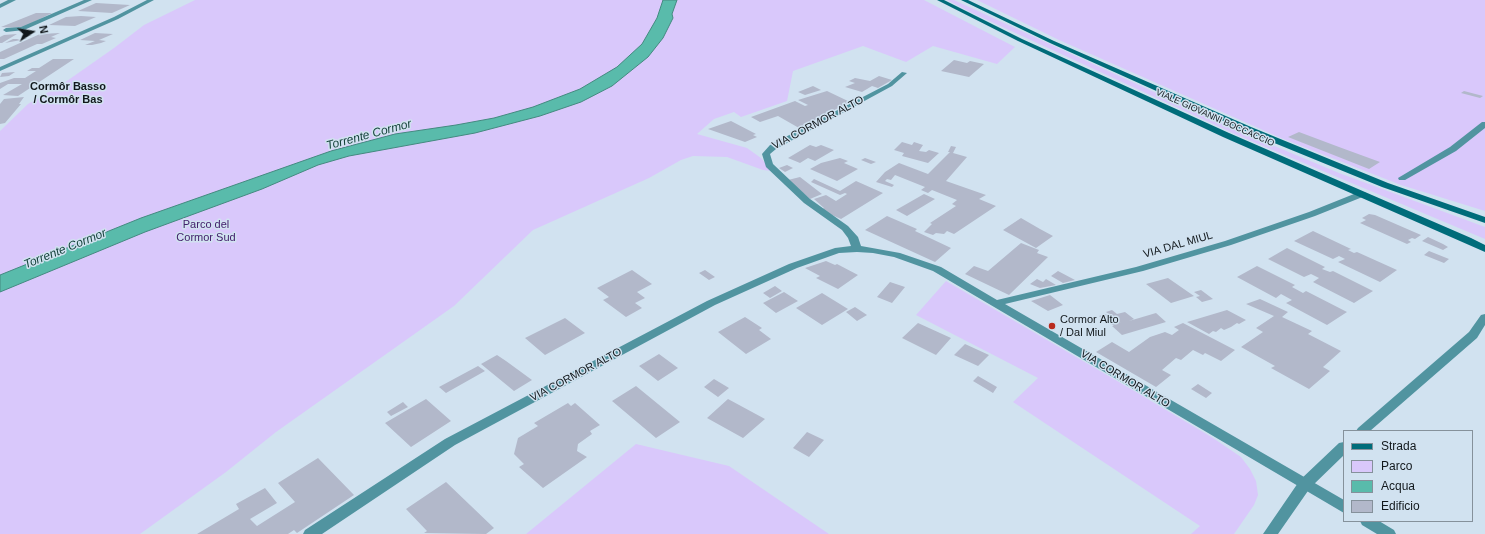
<!DOCTYPE html>
<html>
<head>
<meta charset="utf-8">
<style>
  body { margin:0 }
  #map { position:relative; width:1485px; height:534px; overflow:hidden; background:#d1e2f0; font-family:Helvetica,sans-serif }
  canvas { display:block }
  .legend { position:absolute; left:1343px; top:430px; width:130px; height:92px; box-sizing:border-box; background:#d1e2f0; border:1px solid #85919b; margin:0; padding:5px 7px; list-style:none; font-size:12px; color:#12181c }
  .legend li { display:flex; align-items:center; gap:8px; height:20px }
  .legend b { width:20px; border:1px solid #85919b }
  .north { position:absolute; left:12px; top:12px; width:40px; height:40px; -webkit-text-stroke:3px #d1e2f0; paint-order:stroke; rotate:78deg; font-size:11px; font-weight:700; line-height:16px; text-align:center; color:#12181c }
  .north::after { content:''; display:block; margin:auto; width:14px; height:18px; background:#12181c; clip-path:polygon(50% 0,100% 100%,50% 72%,0 100%) }
</style>
</head>
<body>
<div id="map">
<canvas width="1485" height="534"></canvas>
<ul class="legend">
<li><b style="height:5px;background:#006c7a"></b>Strada</li>
<li><b style="height:11px;background:#d9c8fb"></b>Parco</li>
<li><b style="height:11px;background:#59bbab"></b>Acqua</li>
<li><b style="height:11px;background:#b2b8ca"></b>Edificio</li>
</ul>
<div class="north">N</div>
</div>
<script>
const c = document.querySelector('canvas').getContext('2d');
c.lineJoin = 'round';
function fillPath(path, color) { c.fillStyle = color; c.fill(path, 'evenodd'); }
const shape = rows => new Path2D(rows.map(r => 'M' + r).join(''));
function strokePath(path, color, width, dash) { c.strokeStyle = color; c.lineWidth = width; c.lineCap = dash ? 'butt' : 'round'; c.setLineDash(dash || []); c.stroke(path); }
function label(font, color, halo, rows, align = 'center') {
  c.font = font + ' Helvetica,sans-serif'; c.lineWidth = 3; c.setLineDash([]); c.textBaseline = 'middle'; c.strokeStyle = halo; c.fillStyle = color; for (const [text, x, y, turn = 0] of rows) {
    c.save(); c.translate(x, y); c.rotate((+turn || 0) * Math.PI / 180); c.textAlign = isNaN(turn) ? turn : align; if (halo) c.strokeText(text, 0, 0); c.fillText(text, 0, 0); c.restore();
  }
}
const green = shape([
  [195,0,924,0,1015,47,997,64,933,46,906,62,863,46,793,71,787,101,741,117,734,112,714,119,697,134,747,148,761,158,772,171,763,170,727,157,693,156,681,160,649,178,533,230,454,306,276,432,226,472,140,534,0,534,0,131,28,104,64,83,114,48,144,25],
  [947,0,954,0,1241,132,1339,173,1485,227,1485,239,1237,135,972,13],
  [977,0,1485,0,1485,211,1401,185,1281,138,1059,40],
  [946,281,1136,392,1213,438,1241,457,1250,469,1256,481,1258,495,1254,505,1234,534,1191,534,1200,526,1013,402,1038,378,916,315],
  [636,444,729,466,829,534,526,534]
]);
const water = shape([
  [663,0,677,0,672,14,673,18,663,38,648,57,612,86,581,102,540,116,475,133,349,156,318,165,262,189,145,232,0,292,0,275,141,218,331,151,395,134,456,125,494,118,533,107,580,89,617,67,642,44,657,18,663,0]
]);
const building = shape([
  [96,3,130,5,112,13,78,11],
  [36,13,52,13,22,28,1,27],
  [81,16,96,17,75,26,49,25,66,17],
  [60,33,51,37,56,38,42,44,37,44,4,59,0,59,0,52,40,34],
  [95,33,113,34,99,40,106,41,101,43,92,45,85,45,95,41,80,40],
  [17,34,2,43,0,43,0,37,4,35],
  [13,39,20,39,17,40,21,40,5,43],
  [53,59,74,59,18,96,3,95,22,84,8,84,0,89,0,83,14,78,25,78,36,71,27,71,32,68,39,68],
  [954,60,967,63,970,61,984,64,969,77,941,71],
  [15,72,9,76,0,77,2,73],
  [879,76,892,80,878,88,872,86,862,92,845,87,855,83,849,81,855,78,870,81],
  [813,86,821,90,805,95,798,92],
  [827,91,850,102,799,128,778,116,760,122,751,117,795,101,805,106,808,105,798,100],
  [1464,91,1483,96,1480,98,1461,93],
  [24,97,19,104,21,104,5,123,0,124,0,104,4,99],
  [731,121,756,134,753,135,757,137,745,142,708,129],
  [1299,132,1339,147,1380,162,1369,169,1288,137],
  [902,142,912,145,914,142,923,145,919,151,926,152,929,150,939,153,928,163,902,156,904,153,894,150],
  [810,145,816,147,821,145,834,150,815,161,808,158,800,163,788,158],
  [951,146,956,147,953,153,967,157,946,181,986,195,979,199,996,206,954,234,947,231,944,234,936,233,933,235,924,232,932,224,930,223,956,206,952,204,957,200,932,190,928,193,921,190,925,187,895,175,891,180,887,179,885,181,894,185,892,187,876,182,885,172,899,163,928,174,950,152,948,152],
  [840,158,848,161,844,163,858,169,837,181,810,169,821,163],
  [865,158,876,162,871,164,861,160],
  [787,165,793,168,785,172,779,168],
  [800,177,822,194,810,199,788,180],
  [814,179,840,191,856,181,883,193,841,219,821,210,824,208,814,199,826,195,836,201,847,194,845,193,840,195,811,182],
  [924,194,935,199,907,216,896,210],
  [1369,214,1375,215,1421,235,1415,239,1412,238,1408,240,1411,242,1407,244,1360,223,1366,220,1362,218],
  [887,216,917,229,915,231,951,248,935,262,865,230],
  [1021,218,1040,229,1053,236,1036,248,1003,230],
  [1313,231,1351,249,1348,250,1354,253,1357,252,1397,270,1380,282,1338,262,1345,259,1339,256,1333,259,1294,241],
  [1428,237,1443,244,1448,247,1443,250,1422,241],
  [1021,243,1039,250,1037,253,1048,257,1009,295,965,274,974,266,988,271],
  [1287,248,1325,267,1322,269,1330,272,1333,271,1373,291,1354,303,1313,282,1319,278,1311,274,1304,277,1268,259],
  [1429,251,1449,259,1444,263,1424,255],
  [826,261,835,265,837,264,858,275,838,289,816,278,820,276,805,268],
  [1257,266,1295,285,1292,287,1303,293,1306,291,1347,312,1327,325,1286,303,1292,300,1281,294,1276,298,1237,277],
  [632,270,652,284,637,292,645,298,635,303,642,308,626,317,603,300,609,297,597,288],
  [705,270,715,277,709,280,699,273],
  [1058,271,1075,280,1063,283,1051,276],
  [1168,278,1194,296,1171,303,1146,284],
  [1037,279,1043,282,1046,279,1056,285,1040,288,1030,284],
  [890,282,905,287,892,303,877,297],
  [775,286,782,291,770,298,763,293],
  [1201,290,1213,299,1202,302,1196,297,1200,296,1194,292],
  [784,292,798,301,776,313,763,303],
  [822,293,848,309,822,325,796,308],
  [1050,295,1063,305,1048,311,1031,301],
  [1260,299,1288,312,1282,317,1312,331,1308,334,1341,351,1323,367,1330,371,1309,389,1271,368,1275,366,1241,347,1263,332,1256,328,1274,316,1246,304],
  [855,307,867,315,857,321,846,312],
  [1112,310,1117,314,1125,312,1134,319,1129,321,1156,313,1166,322,1122,335,1112,326,1114,326,1099,316,1106,314,1121,323,1106,312],
  [1227,310,1246,320,1239,324,1237,323,1231,327,1224,330,1221,328,1216,332,1213,331,1209,334,1187,322],
  [745,317,762,328,759,330,771,339,746,354,718,332],
  [565,318,585,333,545,355,525,338],
  [918,323,951,338,936,355,902,338],
  [1183,323,1235,350,1221,361,1205,353,1203,355,1193,350,1181,360,1176,358,1162,370,1171,375,1156,387,1096,352,1112,342,1129,352,1150,337,1165,332,1172,335,1179,330,1174,327],
  [965,344,989,355,978,366,954,355],
  [659,354,678,368,658,381,639,366],
  [497,355,506,361,532,380,514,391,481,364],
  [478,366,485,371,446,393,439,387],
  [978,376,997,387,993,393,973,381],
  [714,379,729,388,718,397,704,387],
  [1198,384,1212,393,1206,398,1191,389],
  [636,386,680,422,656,438,612,401],
  [426,399,451,421,411,447,385,423],
  [728,399,765,419,743,438,707,418],
  [403,402,408,407,391,416,387,412],
  [568,403,571,406,575,403,600,425,590,431,592,434,578,444,577,451,587,457,543,488,519,467,524,464,514,454,518,438,538,426,534,423],
  [807,432,824,440,809,457,793,448],
  [318,458,354,495,297,533,294,530,288,534,197,534,239,509,236,504,265,488,277,503,250,519,257,526,295,502,278,483],
  [446,482,494,528,486,534,424,533,427,531,406,509]
]);
const service = shape([
  [8,0,16,0,0,8,0,4,8,0],
  [84,0,92,0,24,30,6,32,3,30,6,28,21,27,84,0],
  [1482,122,1485,122,1485,128,1456,151,1405,180,1399,180,1398,178,1450,147,1482,122]
]);
const minor = shape([
  [902,72,907,73,892,86,776,149,770,154,773,164,810,199,848,226,858,237,861,246,900,253,941,267,997,300,1136,267,1225,241,1309,212,1359,192,1365,192,1366,194,1365,196,1315,216,1231,245,1143,271,1005,304,1344,500,1344,513,933,271,894,257,873,253,857,252,839,253,797,268,715,305,455,445,322,534,303,534,305,530,445,439,707,301,789,264,835,248,851,246,848,238,842,230,804,203,766,167,762,154,770,145,888,84,902,72],
  [1360,521,1379,521,1394,530,1396,534,1377,534,1362,525,1360,521]
]);
const tertiary = shape([
  [147,0,154,0,118,19,0,71,0,67,114,17,147,0],
  [1485,314,1485,325,1477,338,1370,431,1356,431,1358,428,1469,332,1481,315,1485,314],
  [1344,442,1344,455,1310,488,1278,534,1263,534,1300,480,1339,443,1344,442]
]);
const secondary = shape([
  [937,0,944,0,1022,39,1229,133,1471,238,1485,245,1485,252,1223,137,1018,41,937,0],
  [961,0,968,0,1054,41,1251,127,1388,183,1485,217,1485,223,1382,187,1245,131,1050,43,961,0]
]);
const markers = [
  [1052,326,4,"#b92b1e"]
];
const farStreetnames = [
  ["VIALE GIOVANNI BOCCACCIO",1215,118,24]
];
const farQuarternames = [
  ["Cormôr Basso",68,87],
  ["/ Cormôr Bas",68,100]
];
const streetNames = [
  ["VIA CORMOR ALTO",818,123,-28],
  ["VIA DAL MIUL",1178,245,-16],
  ["VIA CORMOR ALTO",576,375,-28],
  ["VIA CORMOR ALTO",1125,379,31]
];
const parkNames = [
  ["Parco del",206,225],
  ["Cormor Sud",206,238]
];
const poiNames = [
  ["Cormor Alto",1060,320],
  ["/ Dal Miul",1060,333]
];
const waterNames = [
  ["Torrente Cormor",369,135,-15],
  ["Torrente Cormor",65,249,-22]
];
fillPath(green, '#d9c8fb');
fillPath(water, '#59bbab');
strokePath(water, '#448a80', 1);
fillPath(building, '#b2b8ca');
fillPath(service, '#5194a0');
fillPath(minor, '#5194a0');
fillPath(tertiary, '#5194a0');
fillPath(secondary, '#006c7a');
for (const [x, y, r, color] of markers) { const dot = new Path2D(); dot.arc(x, y, r, 0, 2 * Math.PI); c.fillStyle = color; c.fill(dot); strokePath(dot, '#d1e2f0', 1.5); }
label('9px', '#12181c', '#d1e2f0', farStreetnames);
label('bold 11px', '#12181c', '#d1e2f0', farQuarternames);
label('11px', '#12181c', '#d1e2f0', streetNames);
label('11px', '#43206c', '#d1e2f0', parkNames);
label('11px', '#12181c', '#d1e2f0', poiNames, 'left');
label('italic 12px', '#123f38', '#d1e2f0', waterNames);
</script>
</body>
</html>
